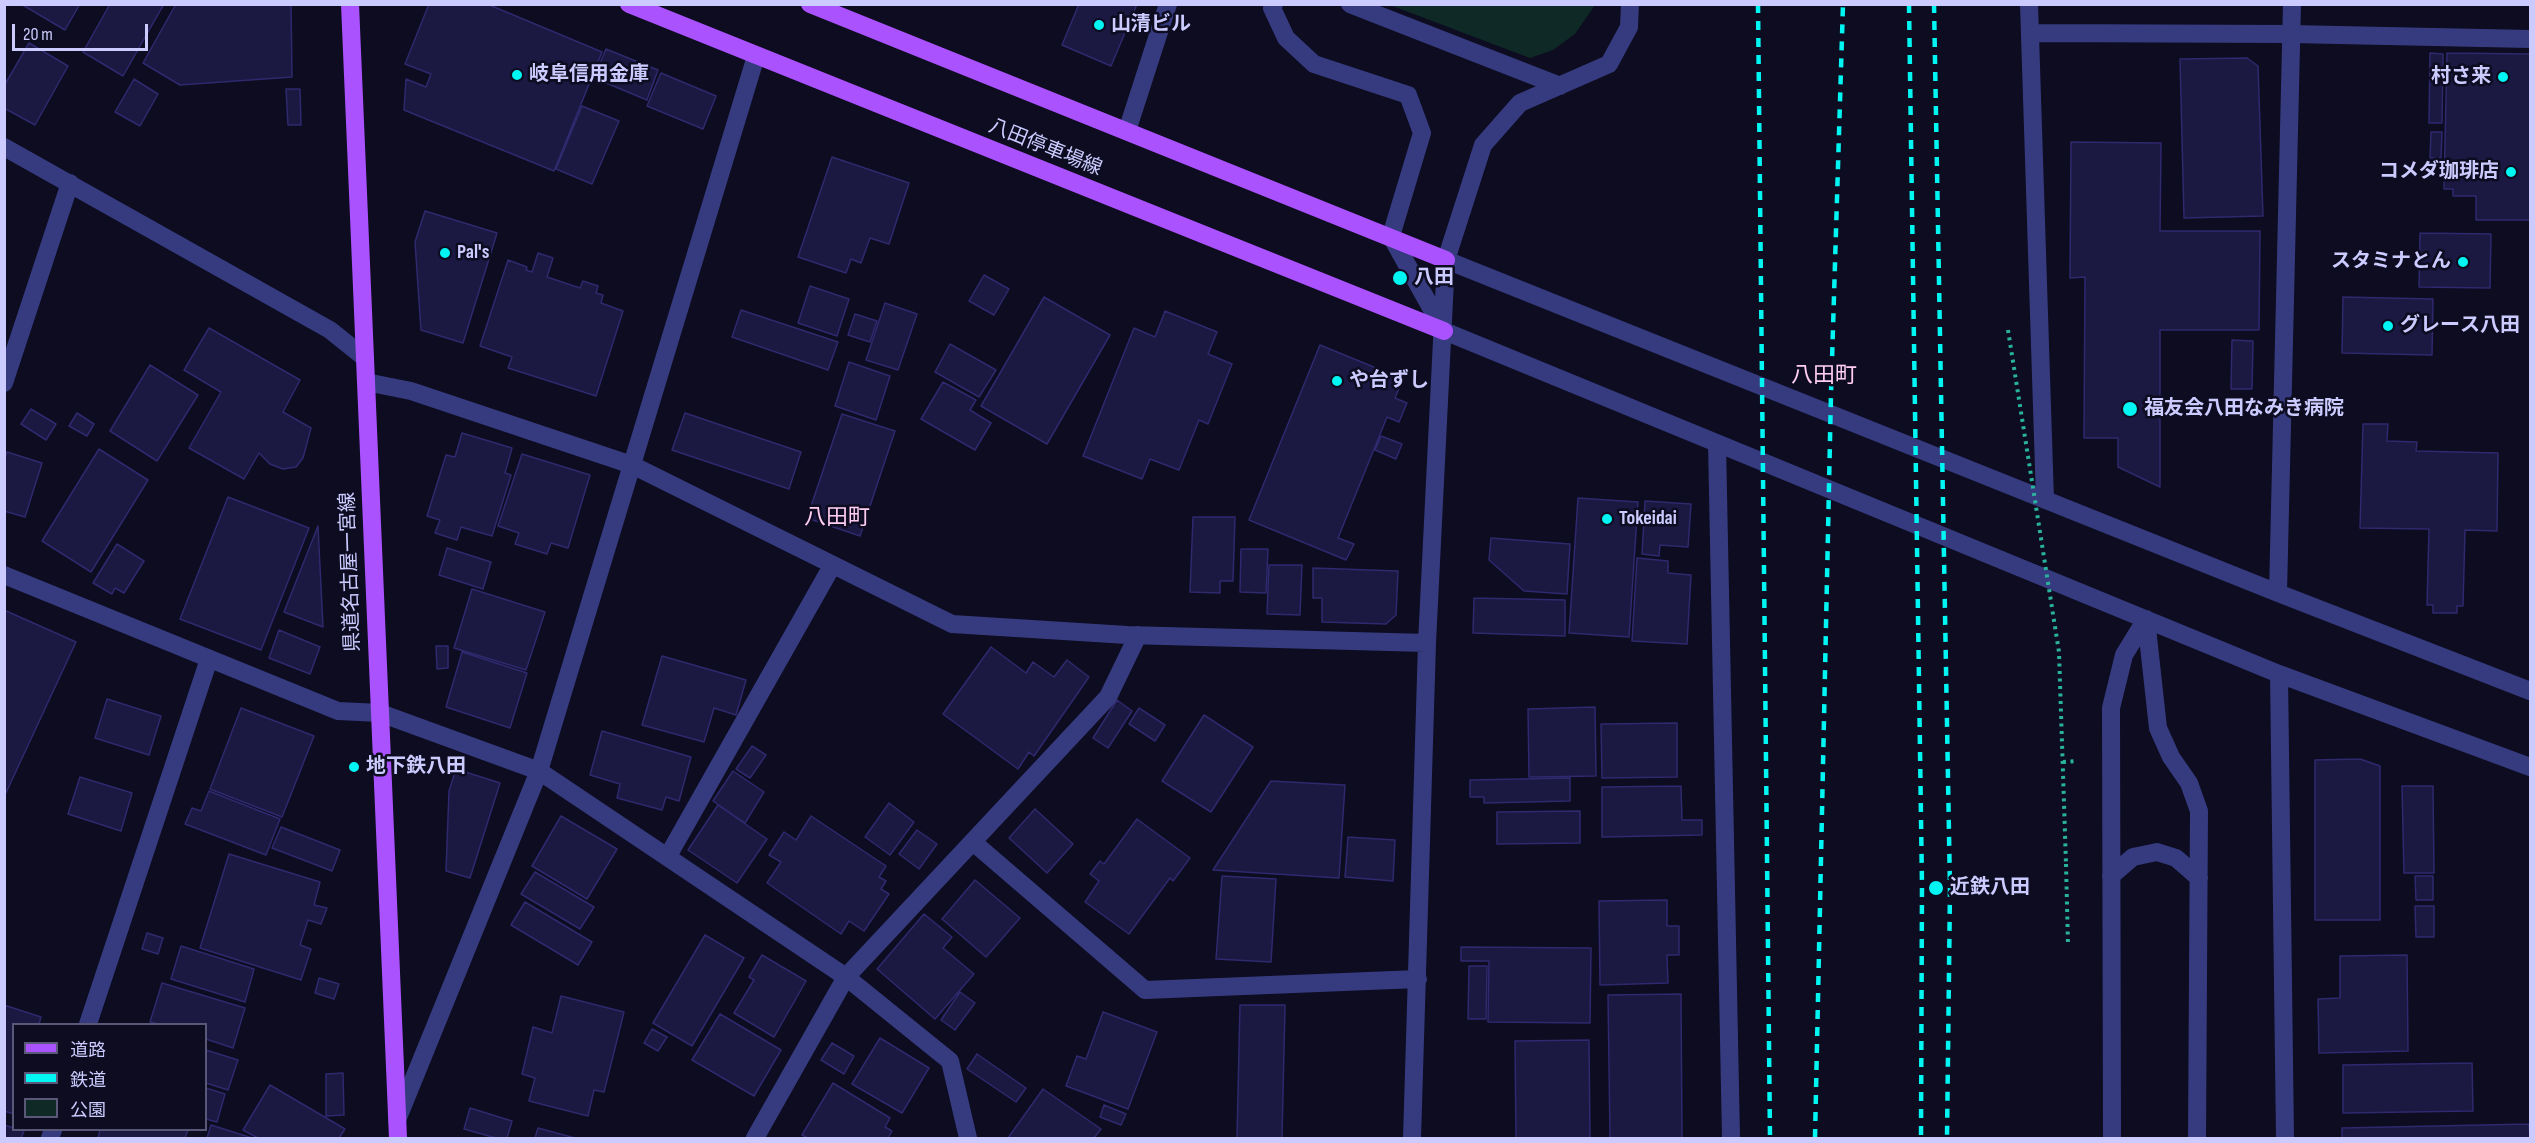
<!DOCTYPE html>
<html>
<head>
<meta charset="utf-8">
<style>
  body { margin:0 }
  #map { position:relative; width:2535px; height:1143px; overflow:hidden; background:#0d0c20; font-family:"Sofia Sans Condensed","Noto Sans JP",sans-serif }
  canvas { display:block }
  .frame { position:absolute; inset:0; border:6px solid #cbcbff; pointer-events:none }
  .legend { position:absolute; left:12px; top:1023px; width:195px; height:108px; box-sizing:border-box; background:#0d0c20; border:2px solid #595879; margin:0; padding:8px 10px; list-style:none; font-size:18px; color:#cbcbff }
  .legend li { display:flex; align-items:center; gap:12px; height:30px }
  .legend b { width:30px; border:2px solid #595879 }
  .scale { position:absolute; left:12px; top:24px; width:136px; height:27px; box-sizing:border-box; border:3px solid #cbcbff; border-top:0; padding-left:8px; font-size:18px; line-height:21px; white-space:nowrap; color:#cbcbff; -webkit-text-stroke:4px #0d0c20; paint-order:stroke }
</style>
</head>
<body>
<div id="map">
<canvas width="2535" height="1143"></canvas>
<div class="frame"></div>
<ul class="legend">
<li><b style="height:8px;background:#ab52ff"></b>道路</li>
<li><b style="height:8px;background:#00f6f3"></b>鉄道</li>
<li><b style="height:16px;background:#0f2a26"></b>公園</li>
</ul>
<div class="scale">20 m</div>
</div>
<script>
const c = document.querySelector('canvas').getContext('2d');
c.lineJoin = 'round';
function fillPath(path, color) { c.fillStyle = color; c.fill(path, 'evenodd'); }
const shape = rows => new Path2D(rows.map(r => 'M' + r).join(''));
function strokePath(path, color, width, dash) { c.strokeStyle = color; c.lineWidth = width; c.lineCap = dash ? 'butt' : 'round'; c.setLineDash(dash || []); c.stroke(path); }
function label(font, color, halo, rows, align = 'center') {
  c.font = font + ' "Sofia Sans Condensed","Noto Sans JP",sans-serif'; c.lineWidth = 5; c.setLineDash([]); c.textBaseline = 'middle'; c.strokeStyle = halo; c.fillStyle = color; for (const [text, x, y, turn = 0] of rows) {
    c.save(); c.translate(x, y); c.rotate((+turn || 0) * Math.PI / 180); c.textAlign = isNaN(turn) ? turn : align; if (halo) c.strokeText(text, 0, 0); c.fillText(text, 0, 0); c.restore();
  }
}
const green = shape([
  [1390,5,1595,5,1575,34,1553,50,1530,58]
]);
const building = shape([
  [21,4,80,4,65,30,21,4],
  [110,4,164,4,123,76,83,52,110,4],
  [176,4,291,4,292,77,180,85,143,63,176,4],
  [429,4,487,4,602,52,554,171,404,110,406,79,426,87,431,74,405,64,429,4],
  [1079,4,1137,4,1111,66,1062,45,1079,4],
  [29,43,68,66,35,125,4,108,4,86,29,43],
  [606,49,658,70,647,100,594,78,606,49],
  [2430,53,2443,54,2442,123,2429,123,2430,53],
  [2447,53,2530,54,2530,220,2476,220,2476,196,2453,196,2453,189,2444,189,2447,53],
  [2247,58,2258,66,2263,216,2184,218,2180,59,2247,58],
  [661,73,716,96,703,129,647,106,661,73],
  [134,79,158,94,140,126,115,112,134,79],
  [286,89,300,89,301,125,288,125,286,89],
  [582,106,619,121,592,184,556,169,582,106],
  [2431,132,2442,132,2441,158,2430,158,2431,132],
  [2071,142,2161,143,2160,231,2260,231,2259,330,2160,330,2160,487,2118,467,2118,438,2084,438,2085,277,2070,278,2071,142],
  [832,157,909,183,889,244,870,238,861,263,851,259,846,273,798,257,832,157],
  [425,211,497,233,463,343,421,330,415,242,425,211],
  [2420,233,2491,234,2490,288,2419,287,2420,233],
  [538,253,553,258,547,277,580,288,583,281,598,286,596,293,603,295,601,303,623,311,596,396,508,368,512,357,480,346,508,260,527,267,526,270,532,272,538,253],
  [984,275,1009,289,994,315,969,301,984,275],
  [810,286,849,299,837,336,798,323,810,286],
  [1044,297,1110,335,1047,444,981,406,1044,297],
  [2343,297,2433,299,2432,355,2342,353,2343,297],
  [885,303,917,314,898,370,866,360,885,303],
  [741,310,838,342,828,370,732,337,741,310],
  [1165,311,1217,332,1208,354,1232,364,1208,424,1199,420,1179,470,1150,459,1142,479,1083,456,1134,328,1155,337,1165,311],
  [855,314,877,321,870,342,848,335,855,314],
  [209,328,300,380,283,412,311,428,303,458,296,467,283,469,270,464,259,453,244,479,189,448,221,392,184,370,209,328],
  [2232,340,2253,341,2252,389,2231,389,2232,340],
  [950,344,996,370,979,397,935,372,950,344],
  [1320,345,1403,379,1395,398,1407,403,1399,422,1387,417,1338,538,1354,544,1346,560,1249,520,1320,345],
  [849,362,890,376,876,420,835,406,849,362],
  [150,365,198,395,157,461,110,431,150,365],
  [943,382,976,400,970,410,991,423,975,450,921,419,943,382],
  [31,409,56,424,46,440,21,424,31,409],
  [77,413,94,424,87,436,69,426,77,413],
  [685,413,801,452,789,489,672,450,685,413],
  [842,414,895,431,860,536,807,518,842,414],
  [2363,424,2388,424,2387,441,2417,442,2416,451,2498,453,2497,531,2465,530,2463,606,2457,606,2457,613,2433,613,2433,605,2427,605,2429,529,2360,528,2363,424],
  [462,433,512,448,505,473,511,475,492,536,461,527,457,540,435,533,440,520,427,516,446,455,455,457,462,433],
  [1381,436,1402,444,1396,459,1375,450,1381,436],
  [99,449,148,480,91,572,42,541,99,449],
  [7,452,42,463,25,517,4,511,4,461,7,452],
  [522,454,590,475,568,548,551,543,547,554,515,544,519,533,498,526,522,454],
  [228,497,309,528,261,650,180,619,228,497],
  [1578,498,1638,502,1629,637,1569,633,1578,498],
  [1645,501,1691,504,1688,547,1660,545,1659,556,1642,554,1645,501],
  [1193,517,1235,517,1233,581,1220,581,1220,593,1190,592,1193,517],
  [318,526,323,627,284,612,318,526],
  [1491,538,1570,544,1567,594,1524,591,1489,560,1491,538],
  [117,544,144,561,124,593,115,588,112,594,93,583,117,544],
  [447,548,491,562,483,589,439,575,447,548],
  [1241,549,1268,549,1266,593,1240,592,1241,549],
  [1637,558,1668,561,1668,573,1691,575,1687,644,1632,641,1637,558],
  [1269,565,1302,565,1300,615,1267,614,1269,565],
  [1313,568,1398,571,1396,615,1386,624,1322,622,1322,598,1313,598,1313,568],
  [472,589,545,612,526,670,454,648,472,589],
  [1474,598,1565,600,1565,636,1473,633,1474,598],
  [4,610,76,642,4,797,4,610],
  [279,630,320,647,310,674,269,658,279,630],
  [436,646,448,646,448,668,437,669,436,646],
  [991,647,1026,673,1033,662,1054,677,1067,660,1089,677,1034,756,1029,752,1018,769,943,714,991,647],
  [462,652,527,673,510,728,446,707,462,652],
  [662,656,746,680,736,715,714,708,704,742,642,725,662,656],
  [107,699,161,716,149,755,95,738,107,699],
  [1117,700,1132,711,1108,748,1093,738,1117,700],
  [1595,707,1596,776,1529,777,1528,709,1595,707],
  [241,708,314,736,282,817,210,789,241,708],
  [1139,708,1165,725,1155,741,1129,724,1139,708],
  [1204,715,1253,747,1211,812,1162,781,1204,715],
  [1677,723,1677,777,1602,778,1601,724,1677,723],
  [602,731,691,757,679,801,666,797,662,810,617,798,620,784,590,775,602,731],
  [752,746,766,755,750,778,736,769,752,746],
  [2360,759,2380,766,2380,920,2315,920,2315,760,2360,759],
  [456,769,500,783,470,878,446,871,449,791,456,769],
  [733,771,764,792,745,823,713,801,733,771],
  [80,777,132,793,121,831,68,814,80,777],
  [1570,778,1570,801,1484,803,1484,797,1470,797,1470,780,1570,778],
  [1271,781,1345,785,1339,878,1213,870,1271,781],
  [1681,786,1682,820,1702,820,1702,835,1602,837,1602,787,1681,786],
  [2402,786,2433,786,2434,873,2404,873,2402,786],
  [209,791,280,819,266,855,185,824,192,808,201,811,209,791],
  [889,803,914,822,890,855,865,837,889,803],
  [718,805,767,839,737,883,688,850,718,805],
  [1035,809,1073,844,1047,873,1009,838,1035,809],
  [1580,811,1580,843,1497,844,1497,812,1580,811],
  [561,816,617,849,587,899,532,866,561,816],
  [811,816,886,866,879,877,886,881,881,889,889,894,864,931,849,921,841,934,767,883,781,862,769,855,784,832,796,840,811,816],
  [1137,819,1190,858,1173,881,1170,878,1129,934,1085,902,1099,881,1090,874,1100,861,1104,864,1137,819],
  [281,827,340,850,332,871,272,848,281,827],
  [917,830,937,844,919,869,899,854,917,830],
  [1348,837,1395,840,1393,881,1345,877,1348,837],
  [229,854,320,882,314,905,327,908,321,924,308,920,300,945,311,949,301,980,200,948,229,854],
  [535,872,594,907,580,929,521,894,535,872],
  [1222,876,1276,879,1271,962,1216,959,1222,876],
  [2415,876,2433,876,2433,900,2416,900,2415,876],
  [975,880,1020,918,986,957,942,919,975,880],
  [1667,900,1667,926,1679,926,1679,955,1667,955,1668,983,1600,985,1599,901,1667,900],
  [525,902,592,942,578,965,511,925,525,902],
  [2415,906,2434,906,2434,937,2416,937,2415,906],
  [924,914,952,937,943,948,974,974,935,1019,877,969,924,914],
  [147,933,163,938,158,954,142,949,147,933],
  [705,935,744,958,692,1046,653,1023,705,935],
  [181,946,254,969,245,1002,171,979,181,946],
  [1461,947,1591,948,1590,1023,1488,1022,1489,961,1461,961,1461,947],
  [762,955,806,981,774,1037,734,1013,754,980,749,977,762,955],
  [2407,955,2408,1051,2319,1053,2318,999,2340,998,2340,956,2407,955],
  [1469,966,1487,966,1486,1019,1468,1019,1469,966],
  [319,978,339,984,334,999,315,993,319,978],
  [162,983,245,1008,233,1048,206,1039,206,1024,159,1024,150,1022,162,983],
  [960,992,975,1003,955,1030,941,1020,960,992],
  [1681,994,1682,1138,1610,1138,1608,995,1681,994],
  [561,996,624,1012,604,1092,594,1090,588,1116,529,1101,535,1078,522,1074,533,1027,552,1033,561,996],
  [4,1005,41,1017,39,1024,14,1024,14,1114,4,1111,4,1005],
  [1240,1005,1285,1005,1282,1138,1237,1138,1240,1005],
  [1103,1012,1157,1032,1128,1109,1066,1086,1077,1056,1086,1059,1103,1012],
  [720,1014,781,1050,754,1096,692,1060,720,1014],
  [652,1029,667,1037,658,1051,644,1043,652,1029],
  [880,1038,929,1068,902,1113,852,1084,880,1038],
  [1589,1040,1590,1138,1516,1138,1515,1041,1589,1040],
  [832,1043,854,1056,844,1074,821,1060,832,1043],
  [206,1050,238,1060,228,1090,206,1083,206,1050],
  [977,1054,1026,1088,1016,1102,967,1069,977,1054],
  [2472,1063,2473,1111,2343,1113,2343,1065,2472,1063],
  [343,1073,344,1115,326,1116,326,1074,343,1073],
  [833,1083,890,1118,885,1127,892,1131,888,1138,808,1138,802,1135,833,1083],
  [270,1085,345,1129,339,1138,258,1138,243,1130,270,1085],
  [206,1088,225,1094,217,1122,206,1119,206,1088],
  [1043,1089,1101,1129,1094,1138,1008,1138,1043,1089],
  [1104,1105,1126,1114,1121,1125,1100,1117,1104,1105],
  [470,1108,512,1121,507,1138,496,1138,464,1129,470,1108],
  [2529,1124,2530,1138,2342,1138,2342,1128,2529,1124],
  [4,1125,24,1131,21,1138,4,1138,4,1125],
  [211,1125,252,1138,207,1138,211,1125],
  [538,1128,575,1138,535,1138,538,1128],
  [100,1130,188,1130,185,1138,98,1138,100,1130]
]);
const path = shape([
  [2063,762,2078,761],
  [2066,864,2068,945]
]);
const minor = shape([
  [1274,4,1272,8,1286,38,1314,64,1408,95,1422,133,1391,236,1444,331,2279,674,2530,767],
  [1350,4,1560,86],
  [2029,4,2045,500],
  [2030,33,2291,34,2530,39],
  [1127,131,1168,4],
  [4,147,330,330,365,358],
  [1446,260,2278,593,2530,691],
  [366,382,411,391,632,465,952,624,1127,635,1427,643],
  [4,383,70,183],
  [1717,443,1731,1138],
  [4,575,338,711,380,713,539,771,846,977,950,1061,968,1138],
  [2278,593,2292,4],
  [2146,619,2158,728,2171,757,2189,783,2199,811,2197,1138],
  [2279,674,2285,1138],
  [973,842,1145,990,1418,979],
  [668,856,832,566],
  [2111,876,2133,857,2157,852,2176,858,2199,878],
  [88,1024,209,659],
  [397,1120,539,771,756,56],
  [50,1138,53,1130],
  [755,1138,846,977,1108,697,1138,635],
  [1412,1138,1427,643,1446,260,1483,145,1520,103,1609,64,1629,27,1630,4],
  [2112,1138,2111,708,2124,655,2146,619]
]);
const major = shape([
  [350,4,398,1138],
  [629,4,1444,331],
  [810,4,1446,260]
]);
const rail = shape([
  [1758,4,1770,1138],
  [1909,4,1922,885,1921,1138],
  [1934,4,1950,889,1947,1138],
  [1815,1138,1831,393,1843,4]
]);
const pathBridge = shape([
  [2008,330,2059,652,2066,864]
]);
const markers = [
  [1099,25,6,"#00f6f3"],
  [517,75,6,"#00f6f3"],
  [2503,77,6,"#00f6f3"],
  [2511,172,6,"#00f6f3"],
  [445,253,6,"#00f6f3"],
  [2463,262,6,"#00f6f3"],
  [1400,278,8,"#00f6f3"],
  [2388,326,6,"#00f6f3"],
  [1337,381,6,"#00f6f3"],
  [2130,409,8,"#00f6f3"],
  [1607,519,6,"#00f6f3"],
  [354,767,6,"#00f6f3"],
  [1936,888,8,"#00f6f3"]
];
const poiNames = [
  ["山清ビル",1111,25],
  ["岐阜信用金庫",529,75],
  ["村さ来",2491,77,"right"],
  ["コメダ珈琲店",2499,172,"right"],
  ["Pal's",457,253],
  ["スタミナとん",2451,262,"right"],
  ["八田",1414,278],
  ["グレース八田",2400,326],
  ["や台ずし",1349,381],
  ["福友会八田なみき病院",2144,409],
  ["Tokeidai",1619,519],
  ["地下鉄八田",366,767],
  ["近鉄八田",1950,888]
];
const streetNames = [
  ["八田停車場線",1045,148,22],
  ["県道名古屋一宮線",351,572,-92]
];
const quarterNames = [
  ["八田町",1824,376],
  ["八田町",837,518]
];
fillPath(green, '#0f2a26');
fillPath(building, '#1b1841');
strokePath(building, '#2f296e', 1.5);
strokePath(path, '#2ab39c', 4, [3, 4.5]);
strokePath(minor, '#363b80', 18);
strokePath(major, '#ab52ff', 18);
strokePath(rail, '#00f6f3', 4.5, [9, 8]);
strokePath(pathBridge, '#2ab39c', 4, [3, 4.5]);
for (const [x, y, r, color] of markers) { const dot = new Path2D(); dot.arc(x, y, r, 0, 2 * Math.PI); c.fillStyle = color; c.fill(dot); strokePath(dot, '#0d0c20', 2); }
label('bold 20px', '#cbcbff', '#0d0c20', poiNames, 'left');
label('20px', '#cbcbff', '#0d0c20', streetNames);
label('22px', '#ffcdf2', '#0d0c20', quarterNames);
</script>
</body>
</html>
